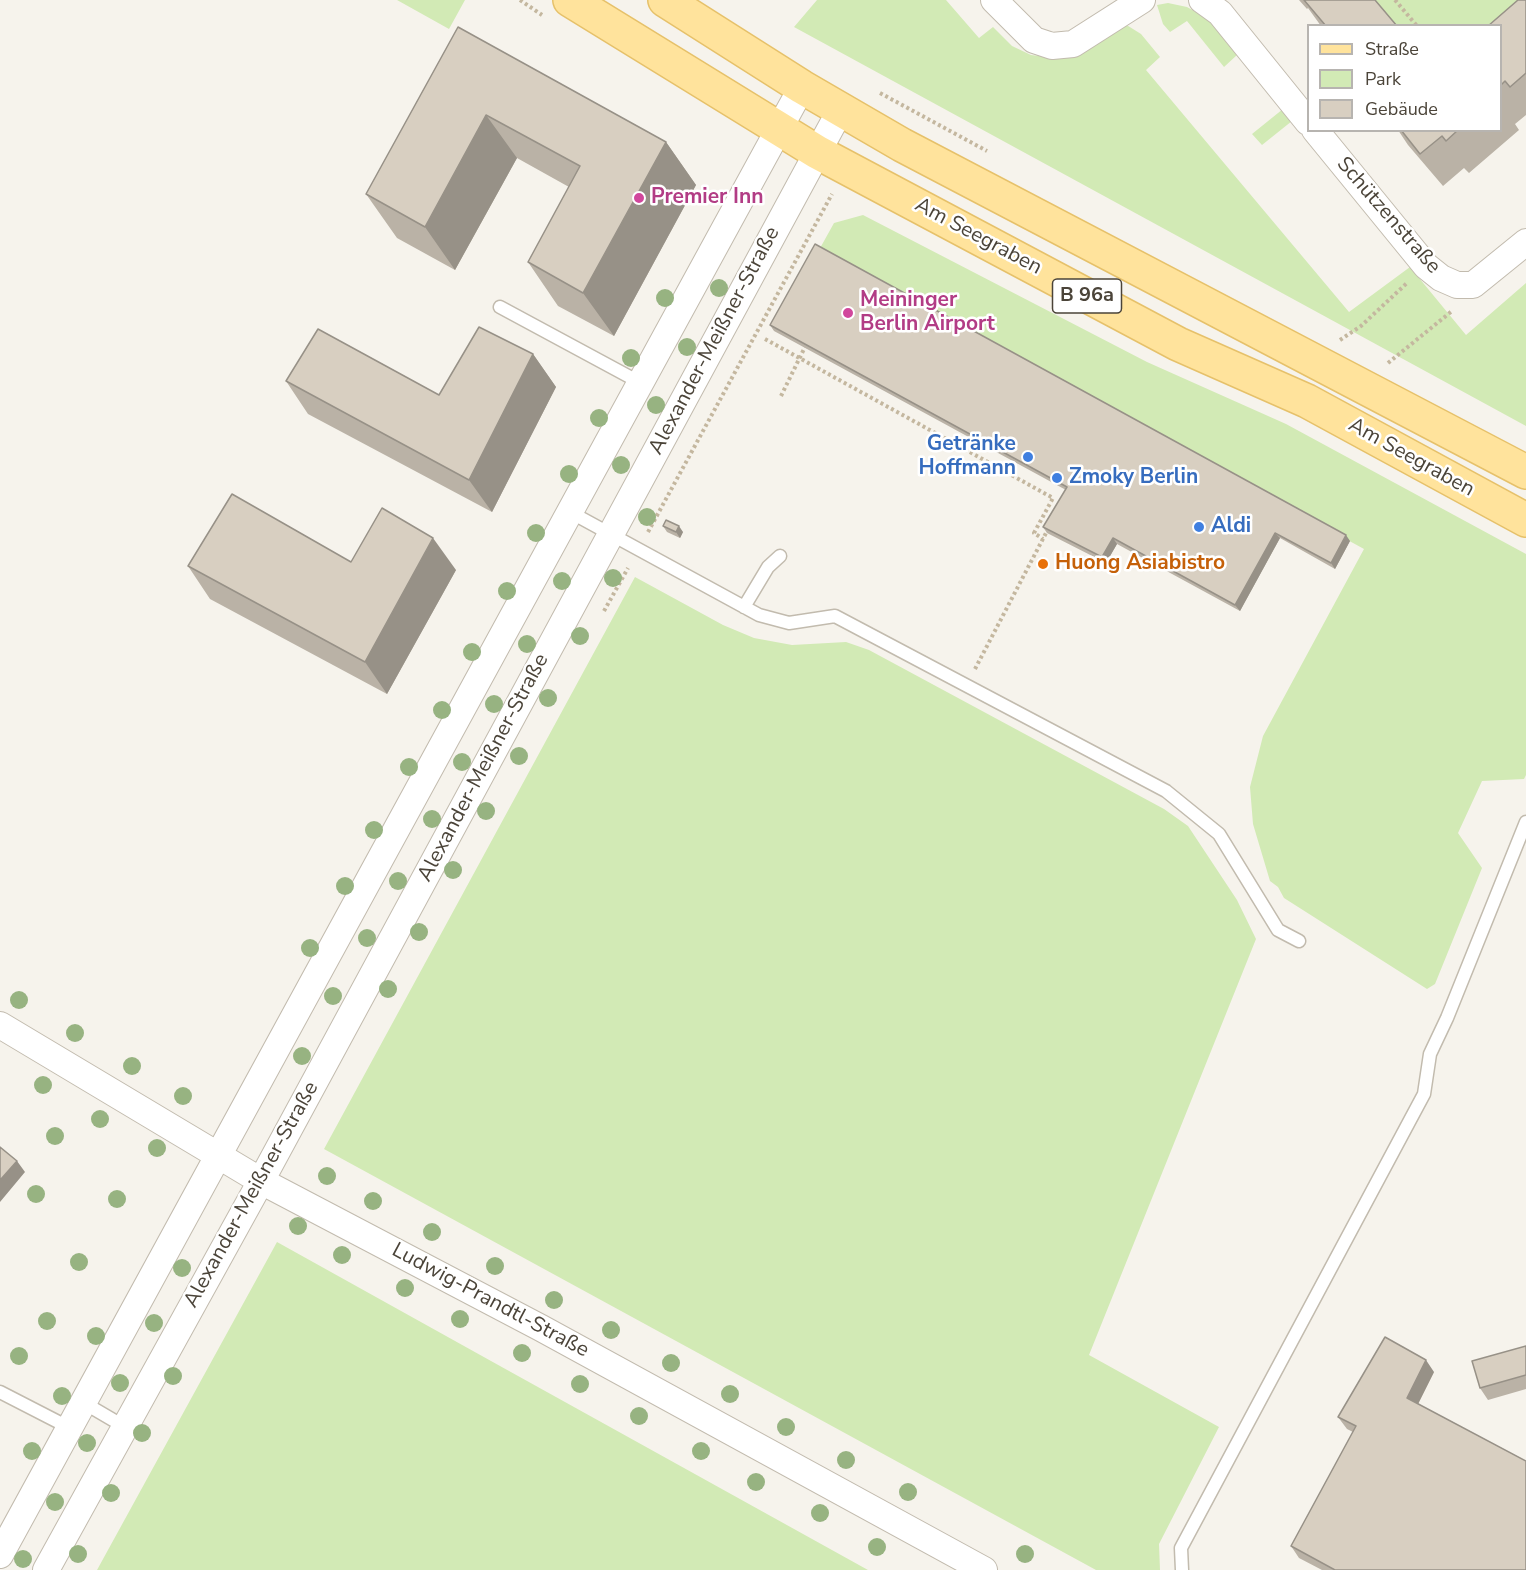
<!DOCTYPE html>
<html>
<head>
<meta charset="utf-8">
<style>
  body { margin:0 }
  #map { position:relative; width:1526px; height:1570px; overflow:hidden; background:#f6f3ec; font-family:"Nunito Sans",sans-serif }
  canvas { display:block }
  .legend { position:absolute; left:1307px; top:24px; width:195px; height:108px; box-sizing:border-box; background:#fff; border:2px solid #b7b4b0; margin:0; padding:8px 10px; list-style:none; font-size:18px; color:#4b4439 }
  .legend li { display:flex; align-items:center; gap:12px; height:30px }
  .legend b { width:30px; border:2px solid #b7b4b0 }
</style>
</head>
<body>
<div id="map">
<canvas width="1526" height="1570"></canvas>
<ul class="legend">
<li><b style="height:8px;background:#ffe39c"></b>Straße</li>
<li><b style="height:16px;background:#d2eab5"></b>Park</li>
<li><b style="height:16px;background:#d8cfc1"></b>Gebäude</li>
</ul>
</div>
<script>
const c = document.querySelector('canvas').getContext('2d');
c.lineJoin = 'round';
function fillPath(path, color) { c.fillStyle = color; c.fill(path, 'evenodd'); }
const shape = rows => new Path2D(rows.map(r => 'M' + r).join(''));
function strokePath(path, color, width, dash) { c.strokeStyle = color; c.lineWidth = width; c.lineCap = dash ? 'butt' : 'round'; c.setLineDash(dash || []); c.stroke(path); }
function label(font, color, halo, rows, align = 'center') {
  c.font = font + ' "Nunito Sans",sans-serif'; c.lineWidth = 5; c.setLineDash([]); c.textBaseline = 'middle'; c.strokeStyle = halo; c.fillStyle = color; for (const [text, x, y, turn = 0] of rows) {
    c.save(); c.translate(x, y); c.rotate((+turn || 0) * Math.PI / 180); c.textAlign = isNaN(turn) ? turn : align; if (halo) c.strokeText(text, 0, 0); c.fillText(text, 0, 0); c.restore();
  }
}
const green = shape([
  [397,0,465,0,449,29],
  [817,0,946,0,979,38,993,27,1012,46,1031,55,1055,58,1082,54,1125,24,1141,34,1160,57,1146,70,1349,312,1410,267,1466,335,1526,283,1526,426,794,27],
  [1372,0,1526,0,1500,26,1392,25],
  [1168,3,1187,7,1203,16,1216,27,1237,55,1224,67,1187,21,1170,32,1163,24,1157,5],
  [1283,109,1292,121,1262,145,1252,134],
  [863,215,1147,362,1286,424,1526,554,1526,775,1524,779,1482,781,1458,833,1482,868,1435,984,1427,989,1284,898,1278,887,1270,881,1253,824,1250,787,1263,736,1364,549,819,250,834,223],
  [635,577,723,625,754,638,792,645,846,642,869,650,1164,809,1188,826,1237,900,1256,939,1089,1355,1219,1427,1159,1544,1160,1570,1096,1570,324,1149],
  [277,1242,491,1361,868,1570,97,1570]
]);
const path = shape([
  [520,0,542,15],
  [1395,0,1417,26],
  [880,93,987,151],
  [765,339,1053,498,1034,533,1043,539],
  [1340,340,1361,326,1407,283],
  [1388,363,1452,311],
  [781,396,805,347],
  [648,532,832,194],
  [604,611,628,568],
  [975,669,1046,533]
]);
const service = shape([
  [500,307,641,383],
  [570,512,759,615,789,623,835,616,1166,791,1219,834,1278,930,1299,941],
  [744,607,768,567,780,556],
  [0,1392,70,1428],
  [84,1403,125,1427],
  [1182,1570,1181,1548,1424,1094,1430,1054,1447,1018,1526,822]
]);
const minor = shape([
  [994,0,1034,40,1052,46,1073,44,1142,0],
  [1202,0,1220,13,1308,122],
  [1315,130,1426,266,1441,278,1457,285,1473,285,1526,242],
  [0,1025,261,1181,541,1328,984,1570],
  [0,1555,802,87],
  [46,1570,261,1181,841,109]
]);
const primary = shape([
  [570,0,817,152,1178,344,1307,401,1526,520],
  [665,0,802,87,902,145,1526,472]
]);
const trees = [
  [719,288],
  [665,298],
  [687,347],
  [631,358],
  [656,405],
  [599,418],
  [621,465],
  [569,474],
  [647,517],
  [536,533],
  [613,578],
  [562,581],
  [507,591],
  [580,636],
  [527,644],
  [472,652],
  [548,698],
  [494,704],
  [442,710],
  [519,756],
  [462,762],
  [409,767],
  [486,811],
  [432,819],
  [374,830],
  [453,870],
  [398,881],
  [345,886],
  [419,932],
  [367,938],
  [310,948],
  [388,989],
  [333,996],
  [19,1000],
  [75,1033],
  [302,1056],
  [132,1066],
  [43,1085],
  [183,1096],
  [100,1119],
  [55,1136],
  [157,1148],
  [327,1176],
  [36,1194],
  [117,1199],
  [373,1201],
  [298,1226],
  [432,1232],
  [342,1255],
  [79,1262],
  [495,1266],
  [182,1268],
  [405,1288],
  [554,1300],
  [460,1319],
  [47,1321],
  [154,1323],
  [611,1330],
  [96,1336],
  [522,1353],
  [19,1356],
  [671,1363],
  [173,1376],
  [120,1383],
  [580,1384],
  [730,1394],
  [62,1396],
  [639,1416],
  [786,1427],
  [142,1433],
  [87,1443],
  [32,1451],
  [701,1451],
  [846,1460],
  [756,1482],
  [908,1492],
  [111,1493],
  [55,1502],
  [820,1513],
  [877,1547],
  [78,1554],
  [1025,1554],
  [23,1559]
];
const wall = shape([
  [1299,0,1375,0,1397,26,1321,26,1308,8,1307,9],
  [1526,0,1526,115,1515,124,1519,130,1469,173,1464,168,1443,186,1408,145,1398,130,1500,130,1500,26],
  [458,27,666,142,696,185,614,336,558,306,528,262,569,187,517,158,455,270,397,238,366,194],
  [770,325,1350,541,1335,569,1280,538,1240,611,1117,544,1106,563,1047,533,1043,527,1066,490,774,331],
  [533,354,556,387,492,512,308,414,286,381,439,395],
  [663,526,683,532,680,538,667,532],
  [351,562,456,570,387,694,210,599,188,566],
  [1526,1346,1526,1389,1488,1400,1480,1388],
  [1434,1372,1418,1404,1526,1570,1322,1570,1299,1558,1291,1546,1353,1432,1347,1429,1338,1417]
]);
const shadedWall = shape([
  [486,115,517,158,455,270,425,227],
  [666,142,696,185,614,336,583,293],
  [533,354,556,387,492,512,469,480],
  [679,526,683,532,680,538,676,532],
  [1275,533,1280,538,1240,611,1235,605],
  [1346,535,1350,541,1335,569,1331,563],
  [433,538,456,570,387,694,365,662],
  [1113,538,1117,544,1106,563,1102,557],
  [17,1161,25,1172,0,1202,0,1180],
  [1426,1360,1434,1372,1415,1410,1407,1398]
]);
const building = shape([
  [1304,0,1375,0,1397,26,1326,26,1304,0],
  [1518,0,1526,0,1526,73,1510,87,1505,81,1500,86,1500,26,1488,26,1518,0],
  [458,27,666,142,583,293,528,262,580,166,486,115,425,227,366,194,458,27],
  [1401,130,1458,130,1446,141,1442,136,1420,154,1401,130],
  [815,244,1346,535,1331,563,1275,533,1235,605,1113,538,1102,557,1043,527,1067,487,770,325,815,244],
  [479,327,533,354,469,480,286,381,318,329,439,395,479,327],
  [232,494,351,562,382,508,433,538,365,662,188,566,232,494],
  [666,520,679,526,676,532,663,526,666,520],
  [0,1147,17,1161,0,1180,0,1147],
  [1385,1337,1426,1360,1407,1398,1526,1461,1526,1570,1335,1570,1291,1546,1356,1426,1338,1417,1385,1337],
  [1526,1346,1526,1375,1480,1388,1472,1361,1526,1346]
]);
const markers = [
  [639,198,6,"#d1479c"],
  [848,313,6,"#d1479c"],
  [1028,457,6,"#3f7fe0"],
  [1057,478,6,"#3f7fe0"],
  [1199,527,6,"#3f7fe0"],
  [1043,564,6,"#e8710a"]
];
const shields = [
  [1087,296,69]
];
const shieldNames = [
  ["B 96a",1087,296]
];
const hotelNames = [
  ["Premier Inn",651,198],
  ["Meininger",860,301],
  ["Berlin Airport",860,325]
];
const streetNames = [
  ["Schützenstraße",1388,216,49],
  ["Am Seegraben",978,237,28],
  ["Alexander-Meißner-Straße",715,341,-62],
  ["Am Seegraben",1411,458,29],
  ["Alexander-Meißner-Straße",484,768,-62],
  ["Alexander-Meißner-Straße",252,1195,-61],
  ["Ludwig-Prandtl-Straße",490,1301,28]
];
const shopNames = [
  ["Getränke",1016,445,"right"],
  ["Hoffmann",1016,469,"right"],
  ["Zmoky Berlin",1069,478],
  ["Aldi",1211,527]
];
const foodNames = [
  ["Huong Asiabistro",1055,564]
];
fillPath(green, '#d2eab5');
strokePath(service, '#c2bbae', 15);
strokePath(minor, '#c2bbae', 28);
strokePath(primary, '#e6c16a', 36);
strokePath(path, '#c4b79f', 4, [3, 3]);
strokePath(service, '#fff', 12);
strokePath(minor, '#fff', 26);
strokePath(primary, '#ffe39c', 33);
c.fillStyle = '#97b381';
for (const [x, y] of trees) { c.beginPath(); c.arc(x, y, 9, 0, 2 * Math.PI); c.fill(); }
fillPath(wall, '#bab2a6');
fillPath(shadedWall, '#979187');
fillPath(building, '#d8cfc1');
strokePath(building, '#979187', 1.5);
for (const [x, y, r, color] of markers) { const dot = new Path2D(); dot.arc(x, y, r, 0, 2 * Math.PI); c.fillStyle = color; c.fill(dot); strokePath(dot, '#fff', 2); }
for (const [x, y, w] of shields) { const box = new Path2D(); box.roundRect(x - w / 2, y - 17, w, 34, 4.5); c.fillStyle = '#fff'; c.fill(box); strokePath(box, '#4b4439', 1.5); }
label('bold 20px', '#4b4439', null, shieldNames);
label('bold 21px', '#b23c85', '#fff', hotelNames, 'left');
label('21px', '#4b4439', '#fff', streetNames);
label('bold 21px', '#366cbe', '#fff', shopNames, 'left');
label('bold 21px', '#c56008', '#fff', foodNames, 'left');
</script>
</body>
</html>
